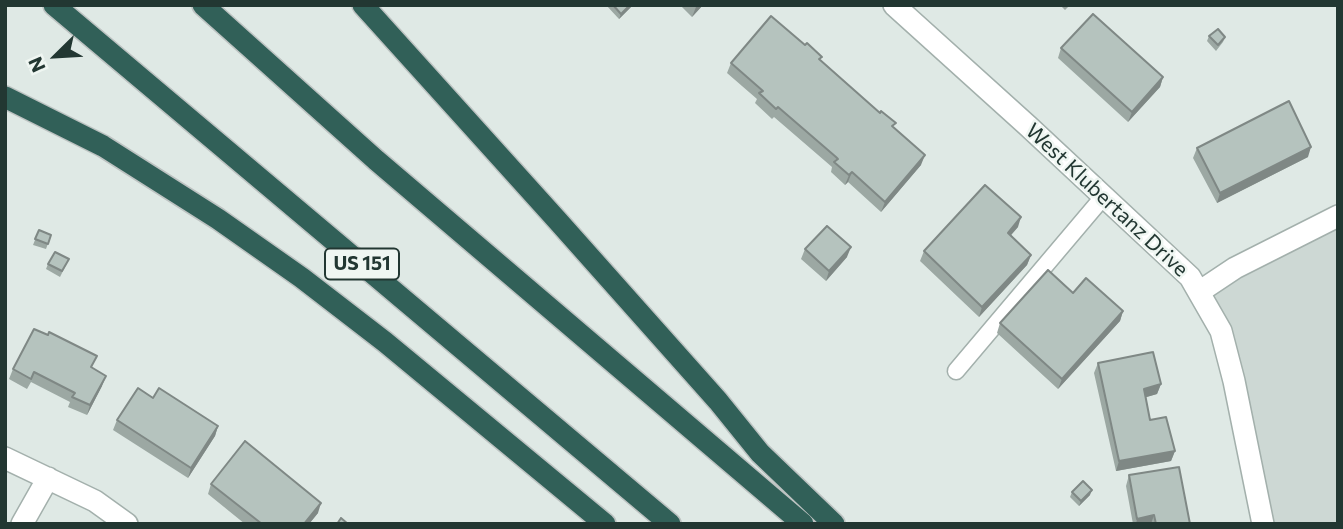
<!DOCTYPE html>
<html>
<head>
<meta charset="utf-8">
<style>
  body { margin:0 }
  #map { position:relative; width:1343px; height:529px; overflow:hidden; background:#dfe9e5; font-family:Commissioner,sans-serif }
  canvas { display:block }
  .frame { position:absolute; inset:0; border:7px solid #223732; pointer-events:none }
  .north { position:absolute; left:21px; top:21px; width:70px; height:70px; -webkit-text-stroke:5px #eff6f2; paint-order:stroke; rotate:246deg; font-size:19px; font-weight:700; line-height:28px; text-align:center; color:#223732 }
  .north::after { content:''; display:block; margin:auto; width:24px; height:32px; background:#223732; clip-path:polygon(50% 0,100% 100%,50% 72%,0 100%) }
</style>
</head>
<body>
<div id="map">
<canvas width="1343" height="529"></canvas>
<div class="frame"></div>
<div class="north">N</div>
</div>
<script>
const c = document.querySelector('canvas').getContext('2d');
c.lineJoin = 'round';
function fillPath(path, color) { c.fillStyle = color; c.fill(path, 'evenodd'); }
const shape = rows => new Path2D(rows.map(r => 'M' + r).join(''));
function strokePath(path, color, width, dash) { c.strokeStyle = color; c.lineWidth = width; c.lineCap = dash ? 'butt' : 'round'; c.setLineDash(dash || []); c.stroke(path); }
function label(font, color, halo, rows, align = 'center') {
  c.font = font + ' Commissioner,sans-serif'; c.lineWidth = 5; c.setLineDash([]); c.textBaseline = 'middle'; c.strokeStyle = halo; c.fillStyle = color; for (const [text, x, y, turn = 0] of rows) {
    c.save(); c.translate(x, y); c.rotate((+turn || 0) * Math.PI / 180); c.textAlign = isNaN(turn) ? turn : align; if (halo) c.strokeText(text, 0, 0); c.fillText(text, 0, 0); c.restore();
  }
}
const built = shape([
  [1338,216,1338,524,1263,524,1234,381,1199,292]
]);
const lane = shape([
  [956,371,1104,196]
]);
const street = shape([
  [894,5,1028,126,1190,277,1221,331,1234,381,1263,524],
  [1199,292,1235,268,1338,216],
  [5,458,95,501,127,524],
  [22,524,48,478]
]);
const highway = shape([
  [54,5,670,524],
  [203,5,376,160,803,524],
  [363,5,557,220,718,401,760,453,834,524],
  [5,97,103,146,218,219,302,278,385,342,605,524]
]);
const wall = shape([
  [606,5,633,5,619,19],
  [680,5,703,5,692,17],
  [1060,5,1070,5,1065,10],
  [1209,36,1225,37,1223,42,1216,51,1207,41],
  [1061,48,1163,77,1160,87,1128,122,1058,58],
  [820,61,894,128,921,165,881,212,848,182,845,185,831,172,832,167,774,117,772,119,755,103,757,99,727,73,731,63],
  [1197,148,1308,157,1217,203,1193,158],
  [1018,227,1011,235,1031,255,1027,265,979,317,920,261,924,251],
  [39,230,51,235,46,249,33,245],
  [805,249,847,257,826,281,801,259],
  [69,259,60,277,46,269,48,264],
  [1073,293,1123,311,1120,321,1058,389,997,333,1000,323],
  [1098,363,1161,384,1157,394,1146,397,1150,420,1175,451,1171,461,1116,471,1094,373],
  [93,368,102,386,87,415,68,407,70,402,31,382,27,389,9,379,13,369],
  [153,398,218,426,215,436,188,478,113,430,117,420],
  [1129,475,1190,524,1133,524,1126,486],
  [211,484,318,513,309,524,245,524,208,494],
  [1072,492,1090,495,1079,506,1070,497]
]);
const shadedWall = shape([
  [630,5,633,5,619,19,621,14],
  [698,5,703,5,692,17,696,7],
  [1163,77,1160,87,1128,122,1132,112],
  [1311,147,1308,157,1217,203,1220,193],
  [925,155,921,165,881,212,885,202],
  [852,172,848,182,845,185,849,175],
  [1021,217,1018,227,1004,243,1008,233],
  [851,247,847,257,826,281,829,271],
  [1031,255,1027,265,979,317,982,307],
  [1123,311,1120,321,1058,389,1062,379],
  [106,376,102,386,87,415,90,405],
  [1161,384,1157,394,1140,399,1144,389],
  [218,426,215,436,188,478,191,468],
  [1175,451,1171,461,1116,471,1119,461],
  [1092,490,1090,495,1079,506,1081,501],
  [321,503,318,513,309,524,304,524],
  [1154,515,1151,524,1136,524,1137,519]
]);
const building = shape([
  [613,5,630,5,621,14,613,5],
  [1093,14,1163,77,1132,112,1061,48,1093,14],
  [771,16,805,45,807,43,822,57,819,59,880,113,881,111,896,123,892,126,925,155,885,202,852,172,849,175,834,162,838,159,836,157,778,107,776,109,759,93,763,91,731,63,771,16],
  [1218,29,1225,37,1218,45,1209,36,1218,29],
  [1289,101,1311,147,1220,193,1197,148,1289,101],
  [985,185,1021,217,1008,233,1031,255,982,307,924,251,985,185],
  [827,226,851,247,829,271,805,249,827,226],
  [39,230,51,235,48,244,35,239,39,230],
  [55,252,69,259,62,271,48,264,55,252],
  [1048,270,1073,293,1086,278,1123,311,1062,379,1000,323,1048,270],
  [34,329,48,335,49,332,97,356,91,367,106,376,90,405,72,397,75,393,34,372,31,379,13,369,34,329],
  [1153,352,1161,384,1144,389,1150,420,1166,417,1175,451,1119,461,1098,363,1153,352],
  [138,388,153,398,159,388,218,426,191,468,117,420,138,388],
  [245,441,321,503,304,524,262,524,211,484,245,441],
  [1179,467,1190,524,1156,524,1154,515,1137,519,1129,475,1179,467],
  [1083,481,1092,490,1081,501,1072,492,1083,481],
  [341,518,348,524,337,524,341,518]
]);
const shields = [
  [362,264,74]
];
const shieldNames = [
  ["US 151",362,264]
];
const streetNames = [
  ["West Klubertanz Drive",1107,200,43]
];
fillPath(built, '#cdd8d4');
strokePath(lane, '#a3b0ac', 19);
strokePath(street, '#a3b0ac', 24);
strokePath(highway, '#bdc3c2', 24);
strokePath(lane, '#fff', 16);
strokePath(street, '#fff', 21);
strokePath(highway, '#316058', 21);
fillPath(wall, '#9ca8a3');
fillPath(shadedWall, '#7f8885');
fillPath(building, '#b5c3be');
strokePath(building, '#7f8885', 2);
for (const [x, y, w] of shields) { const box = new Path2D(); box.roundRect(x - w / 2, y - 15.5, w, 31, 5); c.fillStyle = '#eff6f2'; c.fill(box); strokePath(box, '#223732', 2); }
label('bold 19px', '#223732', null, shieldNames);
label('21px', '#223732', '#eff6f2', streetNames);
</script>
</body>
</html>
